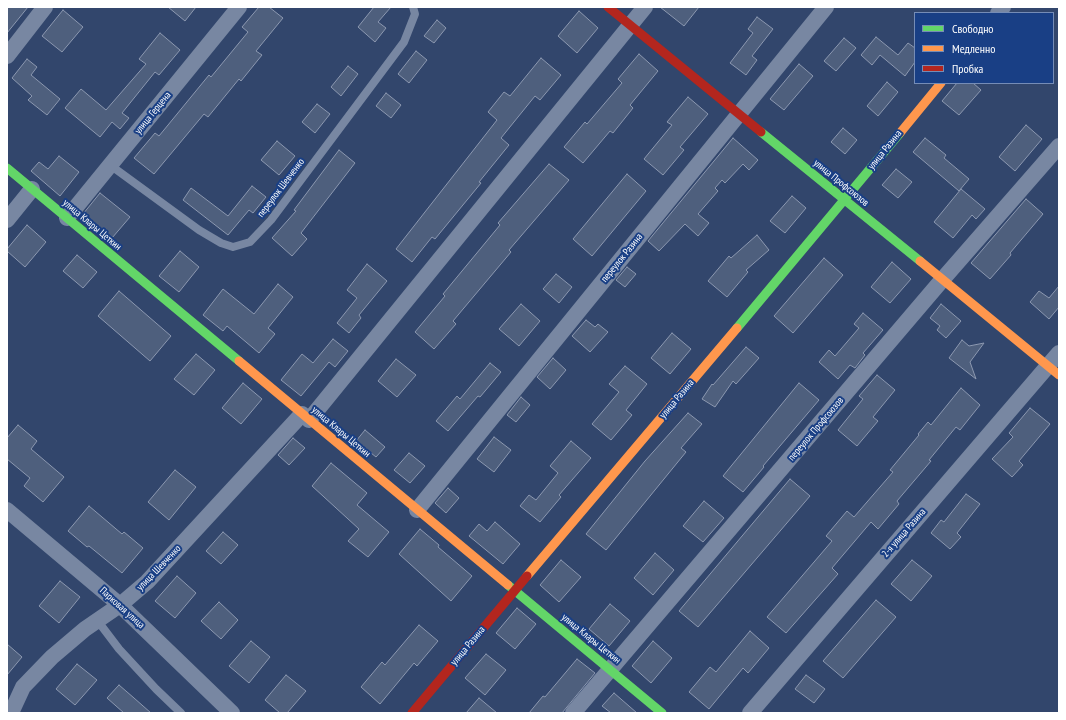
<!DOCTYPE html>
<html>
<head>
<meta charset="utf-8">
<style>
  body { margin:0 }
  #map { position:relative; width:1066px; height:720px; overflow:hidden; background:#32466c; font-family:"PT Sans Narrow",sans-serif }
  canvas { display:block }
  .frame { position:absolute; inset:0; border:8px solid #fff; pointer-events:none }
  .legend { position:absolute; left:914px; top:12px; width:140px; height:72px; box-sizing:border-box; background:#193f85; border:1px solid #758cb6; margin:0; padding:5px 7px; list-style:none; font-size:12px; color:#fff }
  .legend li { display:flex; align-items:center; gap:8px; height:20px }
  .legend b { width:20px; border:1px solid #758cb6 }
</style>
</head>
<body>
<div id="map">
<canvas width="1066" height="720"></canvas>
<div class="frame"></div>
<ul class="legend">
<li><b style="height:5px;background:#63d668"></b>Свободно</li>
<li><b style="height:5px;background:#ff974d"></b>Медленно</li>
<li><b style="height:5px;background:#b3261e"></b>Пробка</li>
</ul>
</div>
<script>
const c = document.querySelector('canvas').getContext('2d');
c.lineJoin = 'round';
function fillPath(path, color) { c.fillStyle = color; c.fill(path, 'evenodd'); }
const shape = rows => new Path2D(rows.map(r => 'M' + r).join(''));
function strokePath(path, color, width, dash) { c.strokeStyle = color; c.lineWidth = width; c.lineCap = dash ? 'butt' : 'round'; c.setLineDash(dash || []); c.stroke(path); }
function label(font, color, halo, rows, align = 'center') {
  c.font = font + ' "PT Sans Narrow",sans-serif'; c.lineWidth = 4; c.setLineDash([]); c.textBaseline = 'middle'; c.strokeStyle = halo; c.fillStyle = color; for (const [text, x, y, turn = 0] of rows) {
    c.save(); c.translate(x, y); c.rotate((+turn || 0) * Math.PI / 180); c.textAlign = isNaN(turn) ? turn : align; if (halo) c.strokeText(text, 0, 0); c.fillText(text, 0, 0); c.restore();
  }
}
const building = shape([
  [7,7,28,7,7,33,7,7],
  [168,7,196,7,185,21,168,7],
  [259,7,269,7,283,18,256,51,262,55,241,81,239,79,208,117,204,114,154,174,134,158,155,133,159,136,209,75,211,77,248,32,242,27,259,7],
  [374,7,391,7,378,22,386,28,375,42,358,27,374,7],
  [660,7,699,7,684,26,660,7],
  [63,10,83,27,62,52,42,36,63,10],
  [579,11,598,28,577,53,558,36,579,11],
  [757,17,773,29,752,56,757,60,746,75,730,63,753,33,748,29,757,17],
  [437,20,446,28,434,43,424,36,437,20],
  [160,33,180,50,159,75,155,72,122,113,129,118,120,129,112,122,100,137,65,108,81,89,106,110,146,64,139,59,160,33],
  [876,37,898,55,908,43,915,48,915,62,905,76,880,55,872,65,861,55,876,37],
  [844,38,856,48,836,71,824,61,844,38],
  [416,51,427,60,409,83,398,74,416,51],
  [639,54,658,71,630,105,633,108,613,133,610,131,583,163,564,147,585,122,587,124,622,83,618,79,639,54],
  [541,58,561,75,540,100,535,96,501,138,509,145,479,182,481,183,435,239,432,237,412,262,396,249,497,120,488,112,504,92,510,96,541,58],
  [27,59,37,67,31,75,60,99,47,115,28,100,32,96,12,78,27,59],
  [799,64,813,76,784,110,770,99,799,64],
  [348,66,358,74,341,96,331,87,348,66],
  [887,82,898,92,878,116,867,106,887,82],
  [957,83,973,83,981,90,959,115,942,101,957,83],
  [386,93,401,105,391,118,376,106,386,93],
  [688,97,708,114,680,147,684,150,663,175,644,159,672,125,667,122,688,97],
  [317,104,330,114,315,133,302,122,317,104],
  [1026,125,1042,139,1015,171,999,157,1026,125],
  [843,128,857,140,845,154,831,142,843,128],
  [733,138,758,160,749,170,743,164,725,183,722,180,715,188,718,191,698,214,709,223,698,236,685,224,659,251,648,241,733,138],
  [925,138,946,155,944,158,969,179,959,191,913,152,925,138],
  [277,141,295,156,279,175,261,160,277,141],
  [339,150,355,163,301,233,307,239,292,256,272,238,296,211,294,210,339,150],
  [59,156,79,172,60,196,31,171,39,162,48,169,59,156],
  [549,164,569,180,509,250,511,252,453,321,456,324,434,349,415,332,445,296,443,294,500,225,498,223,549,164],
  [896,169,912,182,898,198,882,185,896,169],
  [627,174,646,191,592,256,573,239,627,174],
  [252,186,266,197,253,213,249,210,228,235,183,200,191,188,228,216,252,186],
  [961,189,985,209,976,219,972,215,953,238,934,222,961,189],
  [100,193,130,217,112,238,83,214,100,193],
  [792,196,806,208,785,233,770,221,792,196],
  [1026,199,1043,214,1010,253,1011,255,990,279,971,263,1026,199],
  [27,225,46,242,25,267,7,251,7,249,27,225],
  [757,235,769,250,746,270,748,272,727,297,708,281,729,256,731,258,757,235],
  [180,251,199,267,179,292,159,276,180,251],
  [77,255,97,272,83,288,63,271,77,255],
  [824,258,843,275,793,333,774,316,824,258],
  [892,262,911,279,890,303,871,287,892,262],
  [367,264,387,281,359,315,361,318,349,333,337,323,357,298,347,290,367,264],
  [627,267,636,274,625,287,616,280,627,267],
  [556,274,572,287,559,303,543,289,556,274],
  [278,284,293,297,268,328,275,334,259,353,227,326,223,331,203,315,223,289,254,314,278,284],
  [1059,286,1059,307,1049,319,1030,302,1039,291,1049,298,1059,286],
  [119,291,171,336,150,361,98,316,119,291],
  [521,304,540,321,519,346,499,329,521,304],
  [941,304,961,321,946,338,937,330,940,326,930,318,941,304],
  [863,313,883,330,863,353,865,355,855,368,850,365,838,379,819,362,829,350,835,356,859,328,854,324,863,313],
  [586,320,595,327,598,324,608,332,590,352,572,336,586,320],
  [672,333,691,349,670,374,651,358,672,333],
  [333,339,348,351,335,367,329,362,301,396,281,380,302,354,313,363,333,339],
  [962,340,969,346,984,343,970,362,976,379,949,358,962,340],
  [746,347,759,358,736,384,733,381,715,407,702,399,712,384,713,385,746,347],
  [196,354,215,370,194,395,174,379,196,354],
  [553,358,566,370,550,389,537,377,553,358],
  [396,359,416,375,397,397,378,381,396,359],
  [490,363,501,372,480,397,478,396,448,431,436,421,457,396,460,399,490,363],
  [625,366,647,384,626,410,632,415,611,440,592,424,619,392,609,384,625,366],
  [877,375,895,390,873,417,878,421,857,446,838,430,863,399,859,396,877,375],
  [243,383,262,399,241,424,222,408,243,383],
  [799,383,819,400,763,466,764,467,743,492,723,476,799,383],
  [961,388,980,405,960,430,956,427,929,460,931,461,897,501,899,504,878,529,871,522,832,568,838,574,786,633,767,617,832,541,826,536,847,511,854,517,893,472,890,470,919,435,918,434,928,422,931,425,961,388],
  [521,397,530,405,516,422,507,415,521,397],
  [1030,408,1050,424,1019,461,1023,465,1012,477,992,459,1013,437,1009,433,1030,408],
  [688,413,702,424,681,448,686,452,606,550,586,534,645,461,688,413],
  [18,425,37,441,31,449,64,477,43,502,24,486,30,478,7,459,7,438,18,425],
  [365,430,385,447,376,457,356,441,365,430],
  [494,437,511,450,494,472,477,459,494,437],
  [293,438,305,448,289,465,278,455,293,438],
  [571,441,591,458,559,495,561,497,540,522,520,506,529,495,536,500,558,473,550,466,571,441],
  [409,453,425,466,410,483,394,470,409,453],
  [331,463,367,493,357,505,389,532,368,557,348,541,359,529,312,486,331,463],
  [175,470,196,487,169,520,148,502,175,470],
  [790,479,810,496,698,627,679,611,790,479],
  [448,488,459,498,446,513,435,503,448,488],
  [966,494,980,504,957,533,961,537,950,549,931,533,941,520,944,522,966,494],
  [704,501,724,518,703,542,683,526,704,501],
  [89,506,122,534,124,532,143,548,122,573,89,546,87,547,68,531,89,506],
  [495,522,520,544,503,564,469,536,479,524,487,531,495,522],
  [420,529,439,545,438,547,472,576,451,601,399,554,420,529],
  [223,532,238,545,221,564,206,551,223,532],
  [655,553,674,570,653,595,634,578,655,553],
  [561,560,581,577,559,602,540,585,561,560],
  [912,560,932,576,911,601,891,584,912,560],
  [177,576,196,593,175,618,155,601,177,576],
  [60,581,80,597,59,623,39,606,60,581],
  [876,600,896,617,843,678,823,661,876,600],
  [219,602,238,620,221,639,201,621,219,602],
  [610,604,630,621,609,646,589,629,610,604],
  [517,608,536,624,515,649,496,633,517,608],
  [419,625,438,641,417,666,414,663,380,704,361,687,382,662,385,665,419,625],
  [750,631,769,648,748,673,743,668,709,709,689,692,710,667,716,672,750,631],
  [251,641,270,657,249,683,229,666,251,641],
  [653,641,672,658,651,683,632,666,653,641],
  [7,644,22,657,7,675,7,644],
  [486,654,506,670,485,695,465,678,486,654],
  [577,659,595,673,562,713,529,713,543,696,545,697,577,659],
  [77,664,97,680,75,705,56,689,77,664],
  [286,675,306,691,287,713,280,713,265,700,286,675],
  [806,675,825,689,814,703,795,689,806,675],
  [119,685,134,698,151,713,124,713,107,698,119,685],
  [614,693,637,713,611,713,602,706,614,693],
  [479,698,497,713,466,713,479,698]
]);
const lane = shape([
  [110,165,199,230,221,243,233,247,250,242,271,220,404,42,415,14,413,7],
  [97,620,119,649,156,689,181,713]
]);
const street = shape([
  [998,13,1003,7],
  [7,56,45,7],
  [67,218,239,7],
  [7,220,32,189],
  [309,420,645,7],
  [7,510,120,605,232,713],
  [417,510,826,7],
  [11,713,23,687,52,657,85,629,120,605,147,582,302,414],
  [573,713,942,280,1059,146],
  [750,713,1059,353]
]);
const fast = shape([
  [761,132,920,261],
  [7,168,239,361],
  [737,328,900,133],
  [508,585,662,713]
]);
const slow = shape([
  [900,133,941,83],
  [920,261,1059,375],
  [239,361,508,585],
  [527,576,737,328]
]);
const jam = shape([
  [608,7,761,132],
  [412,713,527,576]
]);
const streetNames = [
  ["улица Герцена",153,113,-51],
  ["улица Разина",885,150,-51],
  ["улица Профсоюзов",841,183,39],
  ["переулок Шевченко",281,188,-53],
  ["улица Клары Цеткин",92,225,40],
  ["переулок Разина",622,258,-51],
  ["улица Разина",677,399,-50],
  ["переулок Профсоюзов",816,429,-50],
  ["улица Клары Цеткин",341,432,40],
  ["2-я улица Разина",904,533,-49],
  ["улица Шевченко",159,568,-46],
  ["Парковая улица",122,608,42],
  ["улица Клары Цеткин",591,639,39],
  ["улица Разина",468,646,-50]
];
fillPath(building, '#4e5f7d');
strokePath(building, '#8c98b0', 1);
strokePath(lane, '#7887a2', 8);
strokePath(street, '#7887a2', 16);
strokePath(fast, '#63d668', 9);
strokePath(slow, '#ff974d', 9);
strokePath(jam, '#b3261e', 9);
label('10px', '#fff', '#193f85', streetNames);
</script>
</body>
</html>
